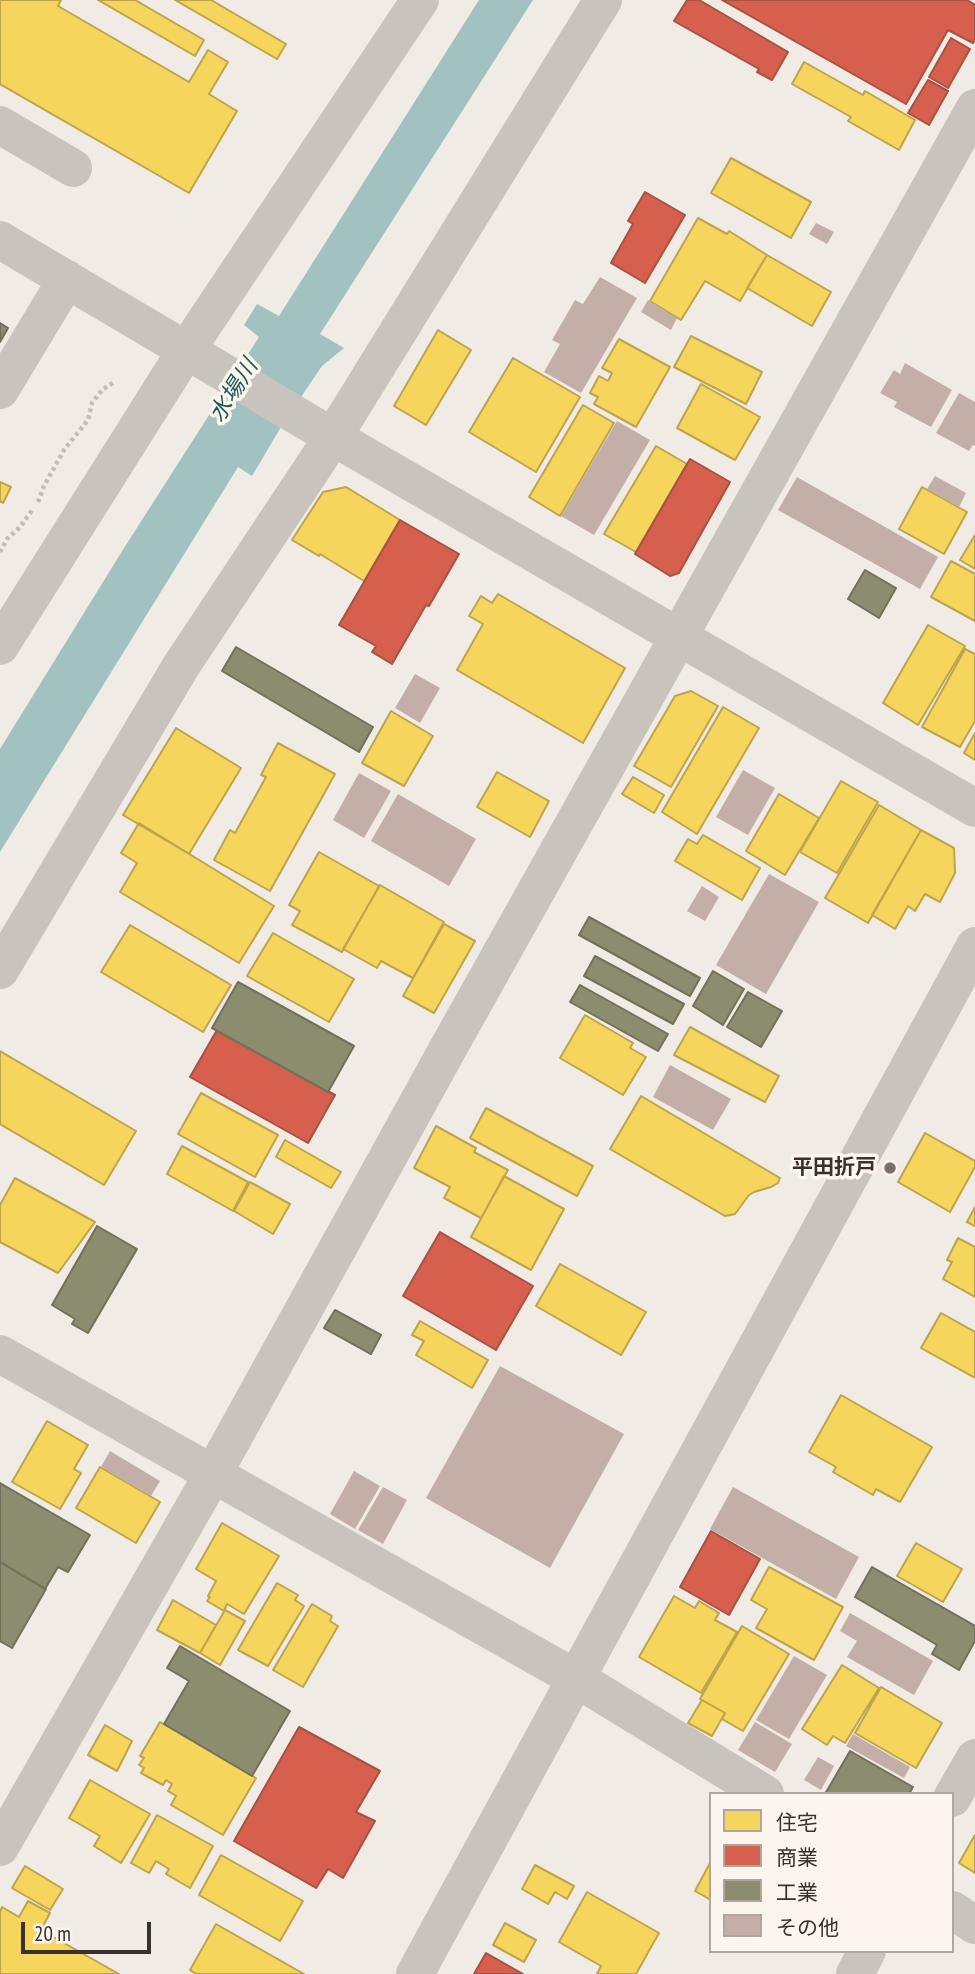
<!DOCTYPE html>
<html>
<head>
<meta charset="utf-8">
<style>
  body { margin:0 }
  #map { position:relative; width:975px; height:1974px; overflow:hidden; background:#f0ebe5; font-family:"PT Sans Narrow","Noto Sans JP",sans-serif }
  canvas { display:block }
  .legend { position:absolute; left:709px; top:1792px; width:245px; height:161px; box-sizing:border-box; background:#fbf5ee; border:2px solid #aea6a0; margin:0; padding:9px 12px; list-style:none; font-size:21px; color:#3b302b }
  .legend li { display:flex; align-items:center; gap:14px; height:35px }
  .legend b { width:35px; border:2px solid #aea6a0 }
  .scale { position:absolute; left:21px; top:1922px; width:130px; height:32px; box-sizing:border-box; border:4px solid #3b302b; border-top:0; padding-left:9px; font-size:21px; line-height:24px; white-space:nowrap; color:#3b302b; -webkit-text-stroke:5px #fbf5ee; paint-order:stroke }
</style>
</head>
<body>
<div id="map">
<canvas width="975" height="1974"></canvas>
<ul class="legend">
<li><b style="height:19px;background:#f6d55c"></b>住宅</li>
<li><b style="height:19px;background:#d6604d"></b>商業</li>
<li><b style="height:19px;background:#8c8c6e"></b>工業</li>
<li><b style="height:19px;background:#c3afa7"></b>その他</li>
</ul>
<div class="scale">20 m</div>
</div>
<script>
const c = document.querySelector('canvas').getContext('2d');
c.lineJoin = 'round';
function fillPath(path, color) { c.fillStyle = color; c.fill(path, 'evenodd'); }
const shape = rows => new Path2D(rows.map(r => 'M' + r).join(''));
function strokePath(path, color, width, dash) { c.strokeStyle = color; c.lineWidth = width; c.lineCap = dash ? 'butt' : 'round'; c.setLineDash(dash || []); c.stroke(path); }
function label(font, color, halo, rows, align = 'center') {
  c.font = font + ' "PT Sans Narrow","Noto Sans JP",sans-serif'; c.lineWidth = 7; c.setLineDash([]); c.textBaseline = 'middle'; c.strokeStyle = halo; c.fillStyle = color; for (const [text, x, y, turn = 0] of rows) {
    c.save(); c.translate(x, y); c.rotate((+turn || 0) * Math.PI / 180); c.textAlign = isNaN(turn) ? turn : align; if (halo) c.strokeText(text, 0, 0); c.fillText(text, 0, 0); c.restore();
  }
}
const water = shape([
  [479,0,533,0,320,334,344,348,322,366,284,422,252,476,238,467,0,852,0,749,124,548,259,337,244,325,257,304,279,316]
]);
const homes = shape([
  [0,0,61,0,58,6,189,82,208,50,228,62,209,94,237,111,189,193,0,84,0,0],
  [98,0,135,0,204,40,195,56,98,0],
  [175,0,211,0,286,44,277,59,175,0],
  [804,62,863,95,865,91,915,120,899,150,848,121,851,117,792,84,804,62],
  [731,158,811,202,791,238,711,193,731,158],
  [698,218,727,234,729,231,767,255,740,301,705,281,681,320,650,301,698,218],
  [767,255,831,292,812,326,747,288,767,255],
  [438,330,471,350,426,425,394,406,438,330],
  [691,336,762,372,746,404,674,367,691,336],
  [619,339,670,367,636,427,594,404,598,397,590,393,599,376,608,381,612,373,602,368,619,339],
  [513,358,580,397,536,472,469,432,513,358],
  [701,384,760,417,735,460,677,428,701,384],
  [583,405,614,423,560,516,529,497,583,405],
  [656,446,687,464,636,552,604,534,656,446],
  [0,482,11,487,3,503,0,501,0,482],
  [346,487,400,520,364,581,320,554,319,556,292,540,323,492,346,487],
  [922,487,967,512,944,554,899,529,922,487],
  [975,535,975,569,960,560,975,535],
  [951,561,975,574,975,621,931,597,951,561],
  [498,594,625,668,583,743,457,670,483,624,469,616,481,596,492,603,498,594],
  [928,625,965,646,918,725,883,703,928,625],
  [965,649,975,654,975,721,960,747,922,727,965,649],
  [691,691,718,706,671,787,634,766,675,696,691,691],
  [723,707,759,728,697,834,662,812,723,707],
  [391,711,433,736,404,786,362,763,391,711],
  [176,728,241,768,189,854,123,815,176,728],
  [975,733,975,760,964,753,975,733],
  [278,743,335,774,270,891,214,860,230,830,235,833,266,777,261,775,278,743],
  [497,772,549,801,530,837,477,807,497,772],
  [633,777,664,795,654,813,622,794,633,777],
  [841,781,878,802,837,873,800,852,841,781],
  [779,794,819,818,785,875,746,851,779,794],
  [879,805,921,830,868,923,825,898,879,805],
  [139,823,274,906,239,963,120,892,137,863,121,853,139,823],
  [921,830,954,848,955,873,940,902,925,894,915,911,908,906,895,929,872,915,921,830],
  [703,835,760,868,742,900,675,861,688,839,697,844,703,835],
  [319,852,379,886,342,952,292,925,300,911,289,905,319,852],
  [380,885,444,922,413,978,381,961,377,968,343,949,380,885],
  [444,924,475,941,434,1013,403,996,444,924],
  [130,925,231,985,203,1032,101,972,130,925],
  [273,933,354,979,329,1022,247,976,273,933],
  [585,1015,633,1043,630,1048,646,1057,623,1095,560,1058,585,1015],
  [690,1027,779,1076,765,1102,674,1055,690,1027],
  [0,1051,136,1131,104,1185,0,1124,0,1051],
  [201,1093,278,1135,255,1177,178,1134,201,1093],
  [641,1096,780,1178,778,1183,771,1187,754,1192,749,1195,735,1214,725,1216,610,1149,641,1096],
  [486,1108,593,1166,577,1196,470,1138,486,1108],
  [436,1126,476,1148,474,1152,508,1170,481,1218,444,1198,450,1187,414,1168,436,1126],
  [925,1133,975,1161,975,1167,950,1212,898,1182,925,1133],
  [285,1140,341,1172,331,1188,276,1157,285,1140],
  [182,1146,248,1182,233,1211,167,1174,182,1146],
  [504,1176,564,1209,531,1270,471,1237,504,1176],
  [15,1178,95,1222,58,1273,0,1242,0,1205,15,1178],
  [250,1182,290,1204,273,1234,234,1211,250,1182],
  [975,1207,975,1226,967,1222,975,1207],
  [958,1238,975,1247,975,1297,943,1279,952,1262,947,1260,958,1238],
  [560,1264,646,1312,621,1355,536,1306,560,1264],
  [941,1313,975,1332,975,1378,921,1348,941,1313],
  [420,1321,488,1360,472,1388,416,1355,424,1341,412,1335,420,1321],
  [841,1395,932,1447,900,1502,876,1489,873,1495,833,1472,836,1467,809,1452,841,1395],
  [47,1421,88,1445,74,1469,81,1473,60,1509,12,1482,47,1421],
  [100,1467,160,1502,136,1543,76,1508,100,1467],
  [222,1523,279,1556,244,1614,227,1604,224,1611,207,1601,210,1597,208,1596,216,1581,196,1569,222,1523],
  [916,1543,962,1569,943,1602,897,1576,916,1543],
  [769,1567,843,1607,814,1660,756,1628,767,1609,751,1600,769,1567],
  [277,1583,298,1595,295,1600,304,1606,268,1666,238,1650,277,1583],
  [674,1596,695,1608,699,1601,719,1613,715,1620,737,1632,701,1693,639,1657,674,1596],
  [173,1600,216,1625,200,1653,157,1630,173,1600],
  [312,1604,332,1616,330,1621,338,1626,303,1687,273,1670,312,1604],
  [225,1610,245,1621,220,1665,200,1653,225,1610],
  [742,1626,789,1654,743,1731,722,1719,725,1713,700,1699,742,1626],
  [842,1665,879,1688,845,1743,833,1736,827,1745,802,1729,842,1665],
  [881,1687,942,1723,916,1768,855,1733,881,1687],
  [702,1700,725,1713,712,1736,688,1723,702,1700],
  [160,1722,256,1778,223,1835,171,1805,176,1796,168,1791,172,1784,166,1780,163,1785,141,1773,144,1768,139,1765,144,1758,140,1756,160,1722],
  [105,1725,132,1741,117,1771,88,1755,105,1725],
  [90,1780,150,1814,121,1863,94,1846,100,1836,69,1818,90,1780],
  [157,1815,213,1846,190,1888,166,1874,169,1869,156,1861,149,1873,131,1863,157,1815],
  [975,1835,975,1873,959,1863,975,1835],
  [221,1855,303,1901,280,1941,199,1895,221,1855],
  [711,1861,711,1900,695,1891,711,1861],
  [535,1865,574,1886,567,1899,555,1892,548,1904,522,1889,535,1865],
  [25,1866,63,1889,50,1910,12,1888,25,1866],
  [587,1892,659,1933,636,1974,597,1974,601,1966,559,1942,587,1892],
  [28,1901,50,1913,41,1930,119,1974,0,1974,0,1912,2,1907,19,1917,28,1901],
  [505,1923,536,1940,524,1962,493,1945,505,1923],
  [216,1924,304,1974,196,1974,190,1970,216,1924]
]);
const shops = shape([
  [687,0,699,0,788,52,772,80,757,72,759,69,674,21,687,0],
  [722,0,967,0,975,5,975,39,973,43,948,30,906,104,722,0],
  [951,38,970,49,948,88,929,77,951,38],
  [928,80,948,91,929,125,908,113,928,80],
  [645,192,685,215,645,283,611,263,633,224,628,221,645,192],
  [690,459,730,482,679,573,670,576,635,554,690,459],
  [400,520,459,554,429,606,426,605,392,664,372,652,376,646,339,625,400,520],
  [217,1030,335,1095,308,1143,190,1077,217,1030],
  [440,1232,533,1286,496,1350,403,1296,440,1232],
  [711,1531,760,1559,729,1615,680,1587,711,1531],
  [299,1727,380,1771,356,1812,375,1821,343,1878,328,1869,316,1888,234,1841,299,1727],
  [486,1953,523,1974,474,1974,486,1953]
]);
const industry = shape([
  [0,323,8,328,0,342,0,323],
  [865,570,896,588,879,618,848,599,865,570],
  [236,647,373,727,359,752,222,671,236,647],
  [589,917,700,978,690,996,579,935,589,917],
  [595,956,684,1004,673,1024,584,976,595,956],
  [713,971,744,989,723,1025,693,1006,713,971],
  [238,982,354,1046,328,1092,212,1028,238,982],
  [580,985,668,1034,658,1051,570,1002,580,985],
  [748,992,782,1011,761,1047,727,1027,748,992],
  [97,1226,137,1249,88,1333,72,1324,75,1319,52,1305,97,1226],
  [335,1310,381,1335,371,1354,324,1328,335,1310],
  [0,1483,90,1535,68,1572,58,1567,45,1589,0,1562,0,1483],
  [0,1562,46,1589,12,1648,0,1641,0,1562],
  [872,1567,975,1626,975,1641,959,1670,932,1654,937,1645,855,1597,872,1567],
  [180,1646,290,1711,252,1776,164,1724,189,1681,167,1668,180,1646],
  [850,1751,913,1787,909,1794,825,1794,850,1751]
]);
const building = shape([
  [816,223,834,232,827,244,809,234],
  [600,277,637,298,581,393,544,372,560,344,552,340,575,300,583,304],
  [648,300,677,318,671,330,641,312],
  [905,363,952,390,931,427,894,407,897,402,880,393,894,370,900,374],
  [959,393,975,402,975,446,973,445,969,451,936,433],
  [617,421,650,440,594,535,561,516],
  [935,476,966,493,959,507,927,489],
  [797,477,938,557,920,589,778,510],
  [415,674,440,688,420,723,395,708],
  [743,770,775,788,748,835,716,817],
  [359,773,391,791,364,838,333,820],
  [398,794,476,839,449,886,371,841],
  [769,874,819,902,766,994,716,965],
  [702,886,719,897,705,921,687,911],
  [670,1065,731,1099,713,1130,653,1097],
  [500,1366,624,1434,550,1568,426,1498],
  [110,1451,160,1481,151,1496,101,1467],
  [354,1471,380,1486,355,1529,330,1514],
  [383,1487,407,1500,383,1544,358,1530],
  [733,1487,859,1557,836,1599,710,1529],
  [850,1613,933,1661,914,1695,847,1657,857,1641,840,1631],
  [794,1656,827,1675,789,1739,756,1720],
  [755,1722,792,1744,775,1772,738,1750],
  [853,1734,910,1767,904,1778,846,1746],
  [818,1757,834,1766,821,1790,804,1780]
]);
const path = shape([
  [38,502,44,486,64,450,88,420,92,403,102,390,114,382],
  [0,552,7,539,20,527,33,509]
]);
const minor = shape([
  [0,125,73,168],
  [0,240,333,437,975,808],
  [0,390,67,279],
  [0,646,187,349,420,0],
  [0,970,181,666,333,437,603,0],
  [0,1354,577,1679,765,1794],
  [952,1798,975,1758],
  [0,1847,213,1474,451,1043,975,108],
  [952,1910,975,1925],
  [415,1974,975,946],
  [855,1974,867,1951]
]);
const markers = [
  [890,1168,7,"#7a716c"]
];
const poiNames = [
  ["平田折戸",876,1168]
];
const waterNames = [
  ["水場川",234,391,-58]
];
fillPath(water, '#a1c2c1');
fillPath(homes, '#f6d55c');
strokePath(homes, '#bea44d', 2);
fillPath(shops, '#d6604d');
strokePath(shops, '#a85243', 2);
fillPath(industry, '#8c8c6e');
strokePath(industry, '#74705a', 2);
fillPath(building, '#c3afa7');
strokePath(path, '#c2bbb6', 4.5, [3.5, 3.5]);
strokePath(minor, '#c9c3be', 38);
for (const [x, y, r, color] of markers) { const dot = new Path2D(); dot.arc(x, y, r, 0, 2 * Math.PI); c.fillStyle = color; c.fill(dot); strokePath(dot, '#fbf5ee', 2.5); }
label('bold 21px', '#3b302b', '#fbf5ee', poiNames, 'right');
label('italic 23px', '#1f5a5e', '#fbf5ee', waterNames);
</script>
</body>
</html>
